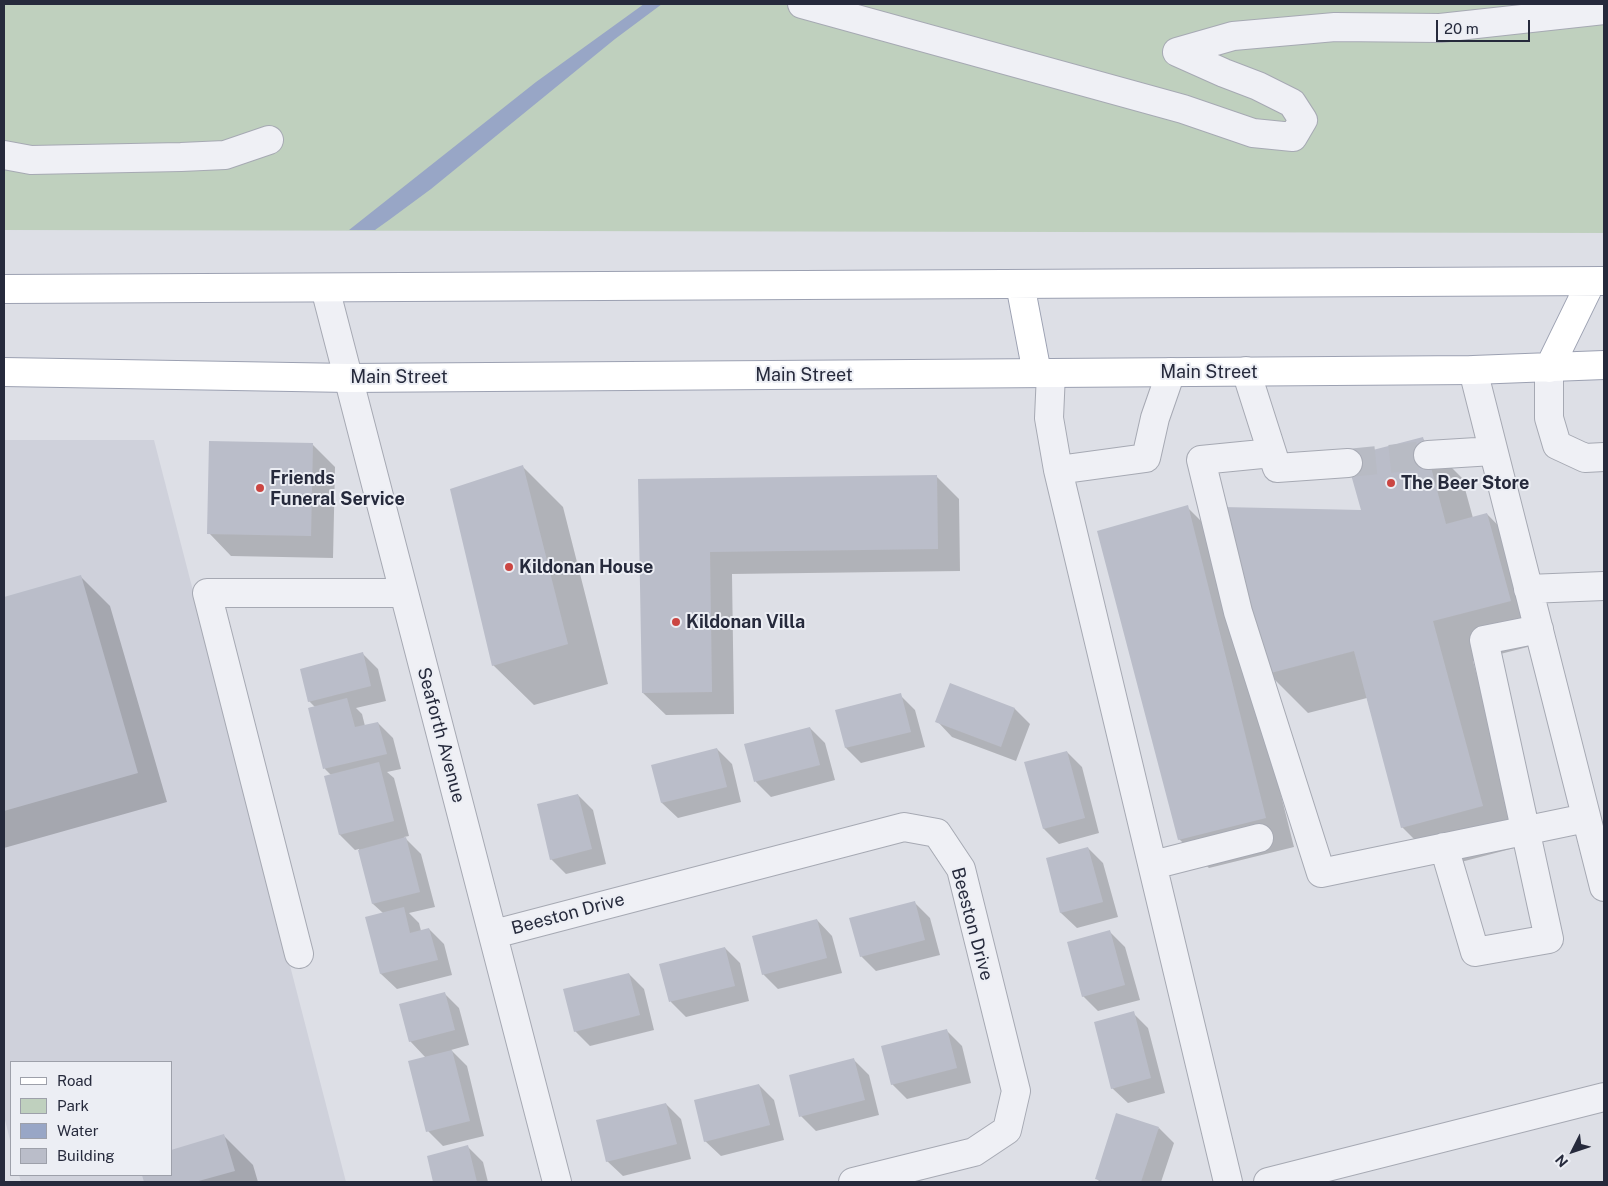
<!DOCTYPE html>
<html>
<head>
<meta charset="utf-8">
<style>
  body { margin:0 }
  #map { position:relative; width:1608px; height:1186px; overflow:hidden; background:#dddfe6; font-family:"Public Sans",sans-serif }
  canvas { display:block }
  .frame { position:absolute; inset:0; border:5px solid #262a3c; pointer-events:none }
  .legend { position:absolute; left:10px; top:1061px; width:162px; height:115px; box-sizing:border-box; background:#eceef4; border:1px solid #9da0aa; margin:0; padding:6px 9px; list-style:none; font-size:15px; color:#262a3c }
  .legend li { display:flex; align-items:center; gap:10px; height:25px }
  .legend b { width:25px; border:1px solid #9da0aa }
  .north { position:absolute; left:1548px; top:1126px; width:50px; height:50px; -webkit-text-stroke:4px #eceef4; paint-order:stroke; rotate:229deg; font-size:14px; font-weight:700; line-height:20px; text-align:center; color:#262a3c }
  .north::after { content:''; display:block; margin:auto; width:18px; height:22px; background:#262a3c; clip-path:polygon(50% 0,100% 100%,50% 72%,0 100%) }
  .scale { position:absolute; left:1436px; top:20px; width:94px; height:22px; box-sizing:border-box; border:2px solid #262a3c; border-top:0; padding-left:6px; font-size:15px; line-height:18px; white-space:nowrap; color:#262a3c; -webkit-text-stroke:4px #eceef4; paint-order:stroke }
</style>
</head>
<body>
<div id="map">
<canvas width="1608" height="1186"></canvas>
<div class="frame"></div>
<ul class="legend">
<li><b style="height:6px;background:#fff"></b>Road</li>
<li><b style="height:14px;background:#bfd0be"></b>Park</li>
<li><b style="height:14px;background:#98a6c6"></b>Water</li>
<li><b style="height:14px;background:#babdc9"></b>Building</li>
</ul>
<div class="north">N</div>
<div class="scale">20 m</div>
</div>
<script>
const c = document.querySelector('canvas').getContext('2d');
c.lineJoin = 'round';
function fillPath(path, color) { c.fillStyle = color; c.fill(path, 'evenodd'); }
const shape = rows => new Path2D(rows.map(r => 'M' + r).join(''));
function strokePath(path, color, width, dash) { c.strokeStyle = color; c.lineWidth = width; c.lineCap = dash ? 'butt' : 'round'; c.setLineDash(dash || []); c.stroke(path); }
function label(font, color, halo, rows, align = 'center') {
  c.font = font + ' "Public Sans",sans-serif'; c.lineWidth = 4; c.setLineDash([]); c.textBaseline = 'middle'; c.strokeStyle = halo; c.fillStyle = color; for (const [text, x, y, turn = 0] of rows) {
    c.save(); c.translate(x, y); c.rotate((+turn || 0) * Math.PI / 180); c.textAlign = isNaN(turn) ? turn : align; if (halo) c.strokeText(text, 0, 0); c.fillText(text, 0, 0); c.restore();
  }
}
const built = shape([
  [4,440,154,440,346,1182,21,1182,19,1175,171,1175,171,1062,11,1062,11,1144,4,1116]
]);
const green = shape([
  [4,4,1604,4,1604,233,4,230]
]);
const water = shape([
  [644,4,662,4,615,39,431,189,389,220,375,230,349,230,536,82]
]);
const shadow = shape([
  [1422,438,1462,478,1473,518,1487,514,1527,555,1551,641,1473,661,1522,846,1442,867,1402,827,1367,698,1308,713,1268,673,1362,511],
  [312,444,335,467,333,558,231,556,209,533],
  [523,467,563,507,608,684,534,705,493,665],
  [936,476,959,499,960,571,732,574,734,714,666,715,643,693,639,481],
  [1187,507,1216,536,1294,847,1209,868,1179,839],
  [81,577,110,606,167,802,4,848,4,599],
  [363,654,378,669,386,701,356,708,362,714,365,726,378,723,393,738,401,769,387,772,394,778,409,836,404,837,421,854,435,907,409,913,419,923,421,931,429,929,444,944,452,975,397,989,381,974,367,918,383,913,373,904,359,849,355,850,340,835,325,777,331,775,325,769,309,708,315,707,309,701],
  [951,684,1015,709,1030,724,1016,761,952,737,937,721],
  [900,695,915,710,925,747,861,763,846,748,836,711],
  [810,728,825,743,835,780,771,797,756,782,746,745],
  [717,749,732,764,741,802,678,818,662,803,653,766],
  [1067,752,1082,767,1099,833,1059,844,1044,829,1026,763],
  [578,795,593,810,606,864,566,874,551,859],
  [1088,848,1103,863,1118,917,1077,928,1061,913,1047,859],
  [915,903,930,918,940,955,876,971,861,956],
  [817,920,832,936,842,973,778,989,763,974],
  [1110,932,1125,947,1140,1000,1098,1011,1083,996],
  [725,948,740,963,749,1001,686,1017,671,1002,661,965],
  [629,974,644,989,654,1030,590,1046,575,1031],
  [444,993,459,1008,469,1045,451,1050,467,1066,484,1136,443,1146,428,1131,426,1058,410,1041],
  [1133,1013,1148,1028,1165,1093,1128,1103,1112,1088],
  [946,1030,962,1046,971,1083,907,1099,892,1084],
  [854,1060,869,1075,879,1115,816,1131,801,1116],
  [759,1085,774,1100,784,1140,721,1156,705,1141],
  [666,1104,681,1119,691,1159,623,1176,607,1161],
  [1159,1128,1174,1143,1161,1182,1100,1182,1096,1178],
  [224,1136,253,1165,258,1182,145,1182,143,1175,171,1175],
  [468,1147,483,1162,488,1182,435,1182,428,1157]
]);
const building = shape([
  [1423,437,1446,524,1487,513,1511,601,1433,621,1483,806,1401,828,1354,651,1267,674,1222,507,1361,510,1346,457],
  [209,441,313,443,311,536,207,534],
  [523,465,568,644,492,666,450,489],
  [937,475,938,549,710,552,712,692,642,693,638,479],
  [1188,505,1266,818,1178,840,1097,531],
  [81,575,138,773,4,811,4,597],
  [363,652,371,686,308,702,300,669],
  [950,683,1015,708,1001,747,935,722],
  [901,693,911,732,845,748,835,710],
  [347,698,355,727,378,722,387,754,323,769,308,708],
  [810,727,820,765,754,782,744,744],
  [717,748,727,787,661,803,651,765],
  [1067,751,1085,818,1043,829,1024,762],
  [379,762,394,821,339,835,324,776],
  [578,794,592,849,550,860,537,804],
  [406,837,420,892,372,904,358,850],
  [1088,847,1103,902,1060,913,1046,858],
  [915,901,925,940,860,957,849,918],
  [404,907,410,933,429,928,438,960,380,974,365,917],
  [817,919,827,958,762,975,752,936],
  [1110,930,1125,985,1082,997,1067,942],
  [725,947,735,986,669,1002,659,964],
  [629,973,640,1015,574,1032,563,989],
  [445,992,455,1030,409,1042,399,1004],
  [1134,1011,1151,1078,1111,1089,1094,1022],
  [947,1029,957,1068,891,1085,881,1046],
  [452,1050,470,1121,426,1132,408,1061],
  [854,1058,865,1100,799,1117,789,1075],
  [759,1084,770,1125,704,1142,694,1100],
  [666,1103,677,1144,606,1162,596,1120],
  [1116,1113,1159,1127,1141,1182,1106,1182,1095,1179],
  [224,1134,235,1171,195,1182,144,1182,142,1175,171,1175,171,1150],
  [468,1145,477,1182,433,1182,427,1156]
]);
const minorTunnel = shape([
  [1348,463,1428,455]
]);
const minor = shape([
  [802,4,1183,109,1253,133,1293,137,1303,120,1292,103,1258,86,1224,73,1177,52,1233,36,1335,27,1440,28,1604,10],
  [4,155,31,160,181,157,225,155,269,140],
  [325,288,557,1182],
  [1549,368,1549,418,1557,445,1585,458,1604,457],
  [1473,370,1604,887],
  [1246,371,1277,468,1348,463],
  [1051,373,1049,418,1058,470,1228,1182],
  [1272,453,1201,460,1238,612,1321,873,1586,818],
  [1428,455,1493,451],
  [1058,470,1146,458,1155,418,1171,372],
  [1528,589,1604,586],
  [1444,847,1475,952,1549,939,1484,640,1539,629],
  [1153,865,1259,838],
  [494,934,904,827,937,833,961,869,1016,1091,1007,1130,974,1152,853,1182],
  [299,954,207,593,404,593],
  [1268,1182,1604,1097]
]);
const major = shape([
  [1020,284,1037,373],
  [4,289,1604,281],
  [1549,368,1591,282],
  [4,372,349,378,1473,370,1604,365]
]);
const markers = [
  [1391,483,5,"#cb4642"],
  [260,488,5,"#cb4642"],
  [509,567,5,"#cb4642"],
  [676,622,5,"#cb4642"]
];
const streetNames = [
  ["Main Street",1209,372],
  ["Main Street",804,375],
  ["Main Street",399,377],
  ["Seaforth Avenue",441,735,75],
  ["Beeston Drive",568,914,-15],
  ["Beeston Drive",972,924,75]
];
const poiNames = [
  ["Friends",270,478],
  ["Funeral Service",270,499],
  ["The Beer Store",1401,483],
  ["Kildonan House",519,567],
  ["Kildonan Villa",686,622]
];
fillPath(built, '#cfd1db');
fillPath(green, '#bfd0be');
fillPath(water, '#98a6c6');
fillPath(shadow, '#0003');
fillPath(building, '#babdc9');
strokePath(minorTunnel, '#b8bbc4', 28, [28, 14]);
strokePath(minor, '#a6a9b3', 30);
strokePath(major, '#9ca1b2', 30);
strokePath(minor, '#eff0f5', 28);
strokePath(major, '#fff', 28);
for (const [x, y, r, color] of markers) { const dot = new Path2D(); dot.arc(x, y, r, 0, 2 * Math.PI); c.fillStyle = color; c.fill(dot); strokePath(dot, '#eceef4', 2); }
label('18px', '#262a3c', '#eceef4', streetNames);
label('bold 18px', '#262a3c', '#eceef4', poiNames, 'left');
</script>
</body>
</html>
